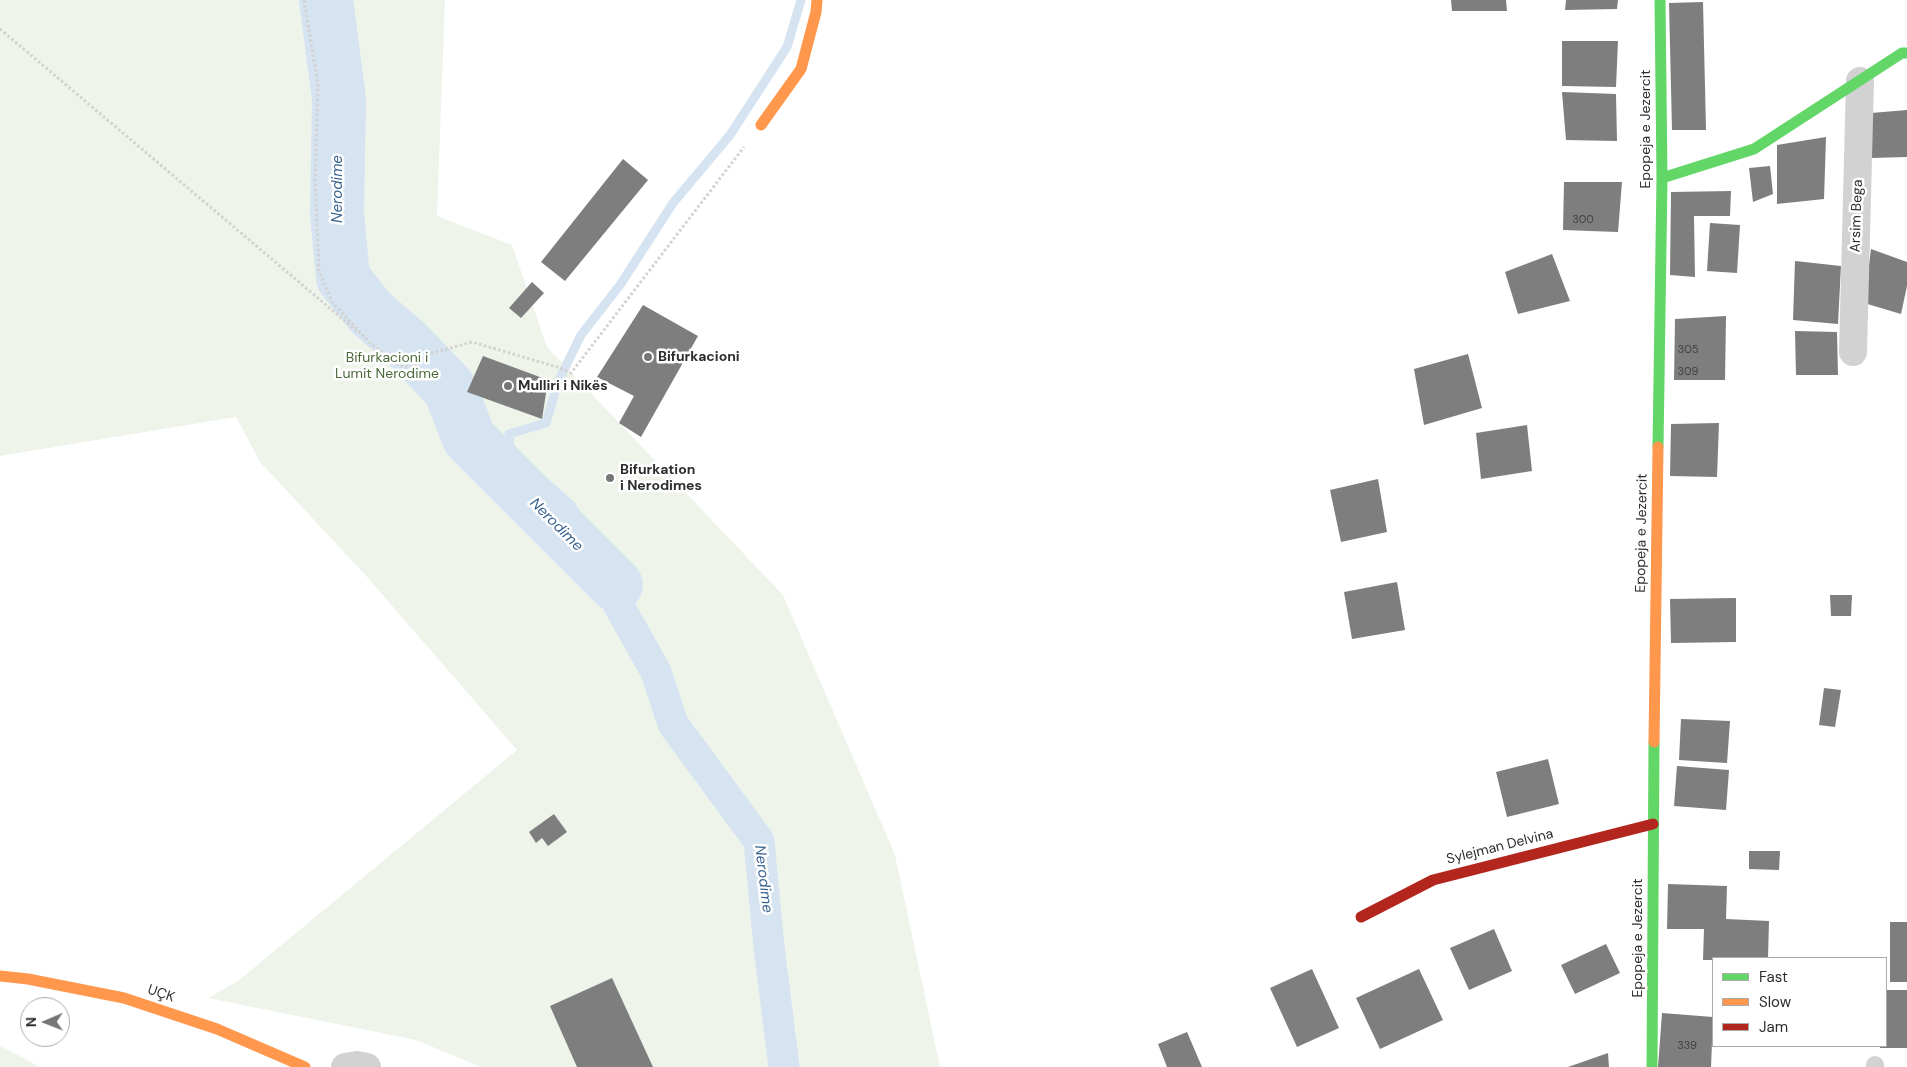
<!DOCTYPE html>
<html>
<head>
<meta charset="utf-8">
<style>
  body { margin:0 }
  #map { position:relative; width:1907px; height:1067px; overflow:hidden; background:#fff; font-family:"DM Sans",sans-serif }
  canvas { display:block }
  .legend { position:absolute; left:1712px; top:957px; width:175px; height:90px; box-sizing:border-box; background:#fff; border:1px solid #ababab; margin:0; padding:6px 9px; list-style:none; font-size:15px; color:#2d2d2d }
  .legend li { display:flex; align-items:center; gap:10px; height:25px }
  .legend b { width:25px; border:1px solid #ababab }
  .north { position:absolute; left:20px; top:997px; width:50px; height:50px; box-sizing:border-box; background:#fff; border:1px solid #ababab; border-radius:50%; rotate:269deg; font-size:14px; font-weight:700; line-height:20px; text-align:center; color:#2d2d2d }
  .north::after { content:''; display:block; margin:auto; width:18px; height:22px; background:#767676; clip-path:polygon(50% 0,100% 100%,50% 72%,0 100%) }
</style>
</head>
<body>
<div id="map">
<canvas width="1907" height="1067"></canvas>
<ul class="legend">
<li><b style="height:6px;background:#63d668"></b>Fast</li>
<li><b style="height:6px;background:#ff974d"></b>Slow</li>
<li><b style="height:6px;background:#b3261e"></b>Jam</li>
</ul>
<div class="north">N</div>
</div>
<script>
const c = document.querySelector('canvas').getContext('2d');
c.lineJoin = 'round';
function fillPath(path, color) { c.fillStyle = color; c.fill(path, 'evenodd'); }
const shape = rows => new Path2D(rows.map(r => 'M' + r).join(''));
function strokePath(path, color, width, dash) { c.strokeStyle = color; c.lineWidth = width; c.lineCap = dash ? 'butt' : 'round'; c.setLineDash(dash || []); c.stroke(path); }
function label(font, color, halo, rows, align = 'center') {
  c.font = font + ' "DM Sans",sans-serif'; c.lineWidth = 5; c.setLineDash([]); c.textBaseline = 'middle'; c.strokeStyle = halo; c.fillStyle = color; for (const [text, x, y, turn = 0] of rows) {
    c.save(); c.translate(x, y); c.rotate((+turn || 0) * Math.PI / 180); c.textAlign = isNaN(turn) ? turn : align; if (halo) c.strokeText(text, 0, 0); c.fillText(text, 0, 0); c.restore();
  }
}
const green = shape([
  [0,0,445,0,437,216,512,245,547,347,783,595,895,855,940,1067,481,1067,416,1040,208,998,238,981,517,750,368,578,260,462,236,417,0,456],
  [0,1046,14,1053,40,1067,0,1067]
]);
const stream = shape([
  [616,585,571,505,510,452,509,434,546,423,558,382,581,335,620,285,673,203,730,135,787,47,801,0]
]);
const canal = shape([
  [616,585,619,606,656,672,673,724,759,841,769,947,784,1067]
]);
const river = shape([
  [326,0,339,99,337,214,343,278,371,313,407,344,450,389,469,438,616,585]
]);
const building = shape([
  [1451,0,1506,0,1507,11,1452,11],
  [1566,0,1618,0,1617,9,1565,10],
  [1703,2,1706,130,1672,130,1669,3],
  [1562,41,1618,41,1616,87,1562,86],
  [1562,92,1616,94,1617,141,1566,140],
  [1907,110,1907,157,1871,158,1871,113],
  [1826,137,1824,199,1777,204,1777,145],
  [623,159,648,180,565,281,541,262],
  [1770,166,1773,194,1753,202,1749,168],
  [1564,182,1622,182,1618,232,1563,230],
  [1731,191,1730,216,1694,216,1695,277,1670,275,1671,192],
  [1710,223,1740,225,1737,273,1707,271],
  [1871,249,1907,262,1907,286,1901,314,1864,303],
  [1552,254,1570,301,1518,314,1505,272],
  [1795,261,1841,266,1838,324,1793,320],
  [532,282,544,293,521,318,509,308],
  [643,305,698,336,641,437,619,423,634,396,597,377],
  [1726,316,1725,380,1674,380,1675,319],
  [1795,331,1837,332,1838,375,1796,375],
  [1468,354,1482,408,1424,425,1414,369],
  [483,356,548,380,542,419,467,392],
  [1719,423,1717,477,1670,476,1671,424],
  [1527,425,1532,471,1481,479,1476,433],
  [1378,479,1387,532,1341,542,1330,490],
  [1397,582,1405,630,1352,639,1344,592],
  [1830,595,1852,595,1851,616,1831,616],
  [1736,598,1736,642,1671,643,1670,599],
  [1824,688,1841,690,1835,727,1819,725],
  [1681,719,1730,721,1727,763,1679,760],
  [1548,759,1559,804,1507,817,1496,772],
  [1677,766,1729,770,1726,810,1674,806],
  [554,814,567,832,548,846,542,838,536,843,529,832],
  [1749,851,1780,851,1779,870,1749,869],
  [1668,884,1727,886,1726,919,1769,921,1768,958,1713,958,1713,960,1703,960,1704,929,1667,929],
  [1890,922,1907,922,1907,982,1890,982],
  [1494,929,1512,971,1469,990,1450,948],
  [1606,944,1620,973,1575,994,1561,965],
  [1312,969,1339,1028,1297,1047,1270,988],
  [1419,969,1443,1020,1380,1049,1356,998],
  [612,978,653,1067,577,1067,550,1006],
  [1886,990,1907,990,1907,1048,1880,1048,1880,1046,1886,1046],
  [1662,1013,1713,1017,1711,1067,1658,1067],
  [1187,1032,1202,1067,1167,1067,1158,1044],
  [1608,1053,1609,1067,1568,1067]
]);
const path = shape([
  [304,0,318,85,315,181,319,271,332,302,370,343,400,366,415,366,429,354,472,342,557,367,571,373,744,147],
  [0,29,358,332]
]);
const lane = shape([
  [1875,1067,1875,1065]
]);
const street = shape([
  [1853,352,1860,81],
  [345,1067,357,1065,367,1067]
]);
const fast = shape([
  [1662,178,1754,149,1902,53,1907,53],
  [1658,447,1662,178,1660,0],
  [1652,1067,1654,742]
]);
const slow = shape([
  [761,125,801,69,816,12,817,0],
  [1654,742,1658,447],
  [0,976,28,979,124,998,217,1029,305,1067]
]);
const jam = shape([
  [1361,917,1433,880,1653,824]
]);
const markers = [
  [648,357,5,"#767676"],
  [508,386,5,"#767676"],
  [610,478,5,"#767676"]
];
const numberNames = [
  ["300",1583,220],
  ["305",1688,350],
  ["309",1688,372],
  ["339",1687,1046]
];
const streetNames = [
  ["Epopeja e Jezercit",1646,129,-90],
  ["Arsim Bega",1857,216,-88],
  ["Epopeja e Jezercit",1642,533,-89],
  ["Sylejman Delvina",1500,847,-14],
  ["Epopeja e Jezercit",1638,938,-90],
  ["UÇK",161,994,19]
];
const poiNames = [
  ["Bifurkacioni",658,357],
  ["Mulliri i Nikës",518,386],
  ["Bifurkation",620,470],
  ["i Nerodimes",620,486]
];
const parkNames = [
  ["Bifurkacioni i",387,358],
  ["Lumit Nerodime",387,374]
];
const waterNames = [
  ["Nerodime",338,189,-90],
  ["Nerodime",556,525,45],
  ["Nerodime",763,879,83]
];
fillPath(green, '#eef4ea');
strokePath(stream, '#d6e4f2', 9);
strokePath(canal, '#d6e4f2', 31);
strokePath(river, '#d6e4f2', 54);
fillPath(building, '#7e7e7e');
strokePath(path, '#d2d2d2', 3, [2.5, 2.5]);
strokePath(lane, '#d2d2d2', 18);
strokePath(street, '#d2d2d2', 28);
strokePath(fast, '#63d668', 11);
strokePath(slow, '#ff974d', 11);
strokePath(jam, '#b3261e', 11);
for (const [x, y, r, color] of markers) { const dot = new Path2D(); dot.arc(x, y, r, 0, 2 * Math.PI); c.fillStyle = color; c.fill(dot); strokePath(dot, '#fff', 2); }
label('11px', '#414141', null, numberNames);
label('14px', '#2d2d2d', '#fff', streetNames);
label('bold 14px', '#2d2d2d', '#fff', poiNames, 'left');
label('14px', '#4a6939', '#fff', parkNames);
label('italic 15px', '#396490', '#fff', waterNames);
</script>
</body>
</html>
